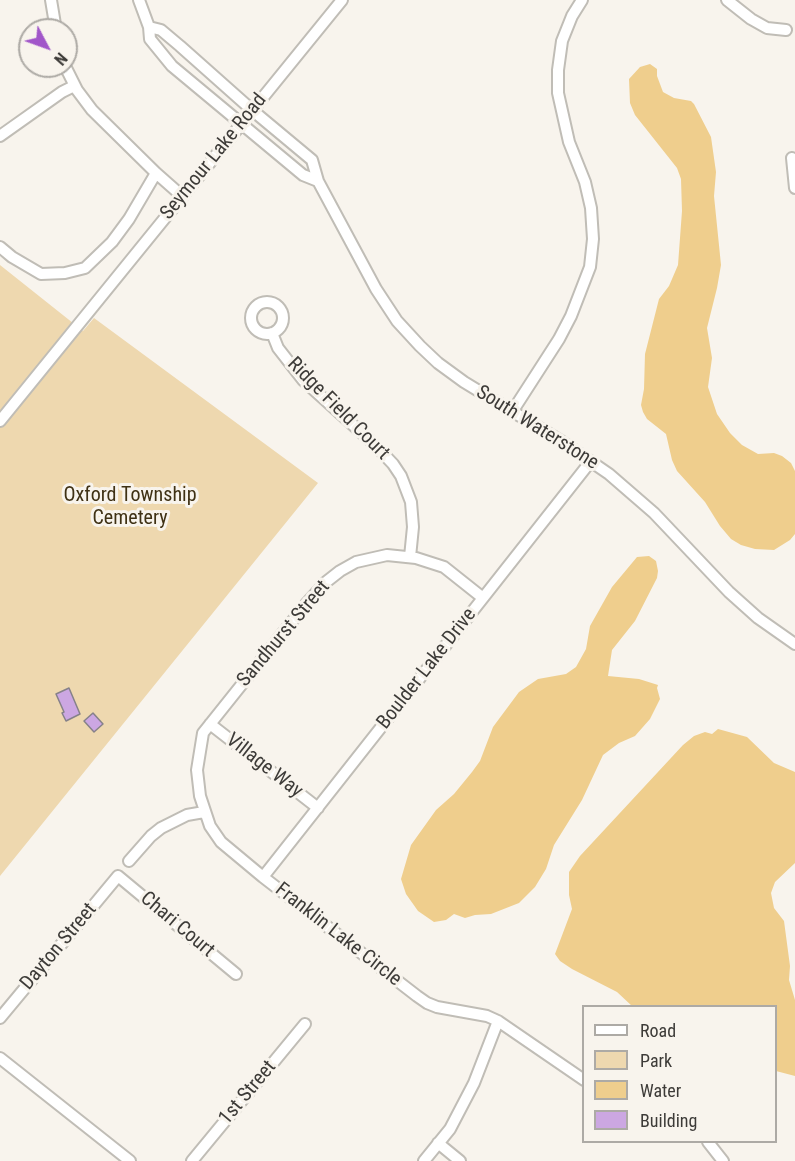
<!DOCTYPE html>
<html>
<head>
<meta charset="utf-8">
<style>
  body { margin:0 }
  #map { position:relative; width:795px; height:1161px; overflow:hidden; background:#f8f4ed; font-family:"Roboto Condensed",sans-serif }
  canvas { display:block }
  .legend { position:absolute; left:582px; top:1005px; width:195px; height:138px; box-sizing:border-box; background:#f8f4ed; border:2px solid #adaaa5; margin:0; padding:8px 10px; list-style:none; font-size:18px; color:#3d3b38 }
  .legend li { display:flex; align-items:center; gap:12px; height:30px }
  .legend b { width:30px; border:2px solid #adaaa5 }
  .north { position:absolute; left:18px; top:18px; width:60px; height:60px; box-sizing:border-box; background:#f8f4ed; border:2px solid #adaaa5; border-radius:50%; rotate:131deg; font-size:16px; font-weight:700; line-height:24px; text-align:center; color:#3d3b38 }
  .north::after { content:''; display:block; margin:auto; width:21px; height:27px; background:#a156c9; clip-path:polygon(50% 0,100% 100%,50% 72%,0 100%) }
</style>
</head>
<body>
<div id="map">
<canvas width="795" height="1161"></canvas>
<ul class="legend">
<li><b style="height:8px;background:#fff"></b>Road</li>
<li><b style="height:16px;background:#eed8af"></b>Park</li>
<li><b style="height:16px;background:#efce8d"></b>Water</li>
<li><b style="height:16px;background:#cca7e2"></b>Building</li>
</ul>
<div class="north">N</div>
</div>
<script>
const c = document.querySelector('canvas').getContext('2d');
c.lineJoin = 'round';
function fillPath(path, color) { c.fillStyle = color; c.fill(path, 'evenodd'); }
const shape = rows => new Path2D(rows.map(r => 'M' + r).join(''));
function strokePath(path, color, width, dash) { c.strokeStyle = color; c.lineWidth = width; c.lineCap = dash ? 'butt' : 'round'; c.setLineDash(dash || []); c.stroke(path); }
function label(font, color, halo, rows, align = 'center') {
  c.font = font + ' "Roboto Condensed",sans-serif'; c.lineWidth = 6; c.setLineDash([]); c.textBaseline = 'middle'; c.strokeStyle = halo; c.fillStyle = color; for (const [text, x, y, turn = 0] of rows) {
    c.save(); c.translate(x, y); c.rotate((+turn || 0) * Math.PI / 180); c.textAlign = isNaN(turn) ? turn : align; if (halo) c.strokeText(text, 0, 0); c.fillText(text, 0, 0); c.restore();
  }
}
const green = shape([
  [0,265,83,331,94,318,318,483,0,876]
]);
const water = shape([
  [650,64,657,69,657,76,663,92,674,98,691,101,694,104,711,137,716,172,714,196,721,265,717,288,707,328,712,358,708,387,717,414,730,433,742,445,758,454,774,453,782,456,791,463,795,471,795,534,790,540,774,550,755,549,741,545,731,539,720,526,705,502,677,471,672,460,666,434,647,419,643,412,641,405,644,389,645,354,659,299,669,286,678,265,682,211,681,179,677,168,635,115,630,103,629,79,640,67],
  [649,556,656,561,658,571,657,578,635,621,612,650,608,676,639,679,658,685,657,688,660,699,650,719,635,736,619,743,603,755,582,800,554,845,546,869,535,887,519,903,491,914,475,915,465,918,454,914,446,920,434,922,418,911,406,894,401,879,411,845,436,810,454,794,472,772,480,761,493,727,519,692,538,679,566,674,576,667,586,649,590,626,612,587,637,557],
  [718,729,747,737,774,763,795,772,795,863,775,882,771,893,774,908,784,921,790,966,789,980,795,1000,795,1076,776,1071,776,1006,632,1006,617,992,572,969,560,961,555,954,572,909,569,895,569,872,580,856,683,745,694,736,705,732,712,734]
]);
const building = shape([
  [69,688,80,714,66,721,62,713,64,712,56,694,69,688],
  [93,713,103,724,94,732,84,721,93,713]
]);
const minor = shape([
  [51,0,56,30],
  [139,0,149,27,150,39,172,66,303,175,318,181],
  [727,0,751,19,767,28,786,30],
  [149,27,161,30,180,46,252,110,312,160,318,181,376,289,397,321,420,346,438,363,464,382,561,441,609,474,654,513,729,592,758,618,795,644],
  [65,66,77,90,92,110,156,173,182,196],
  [0,136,62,92,74,86],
  [792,158,795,188],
  [0,247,12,257,41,274,65,273,85,268,112,242,129,219,156,173],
  '251 318a16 16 0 1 1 32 0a16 16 0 1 1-32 0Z',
  [272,333,278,348,303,380,373,443,393,464,401,476,411,502,413,527,410,557],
  [512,412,559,339,571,316,590,267,593,239,591,208,585,182,569,142,558,93,558,70,562,41,572,16,582,0],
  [0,421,342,0],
  [483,598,444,567,416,558,387,555,356,562,340,571,326,582,306,604,203,733,197,770,200,796,210,826,221,842,263,877,417,996,427,1003,437,1007,487,1016,498,1021,584,1080],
  [210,724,318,808],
  [129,861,151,836,161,828,187,815,204,812],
  [263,877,591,461],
  [0,1018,118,876,236,974],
  [0,1058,130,1161],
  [708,1142,723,1161],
  [438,1143,460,1161],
  [192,1161,305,1024],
  [424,1161,450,1129,474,1083,498,1021]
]);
const streetNames = [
  ["Seymour Lake Road",214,157,-51],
  ["Ridge Field Court",338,409,45],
  ["South Waterstone",537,428,32],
  ["Sandhurst Street",284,634,-50],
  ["Boulder Lake Drive",427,669,-52],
  ["Village Way",264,766,38],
  ["Chari Court",177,925,40],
  ["Franklin Lake Circle",338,935,38],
  ["Dayton Street",59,947,-50],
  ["1st Street",248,1093,-50]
];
const parkNames = [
  ["Oxford Township",130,496],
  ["Cemetery",130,519]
];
fillPath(green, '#eed8af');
fillPath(water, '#efce8d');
fillPath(building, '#cca7e2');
strokePath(building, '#868289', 1.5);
strokePath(minor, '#c0bdb6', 14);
strokePath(minor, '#fff', 10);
label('20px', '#3d3b38', '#f8f4ed', streetNames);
label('20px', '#3f3114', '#f8f4ed', parkNames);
</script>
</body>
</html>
